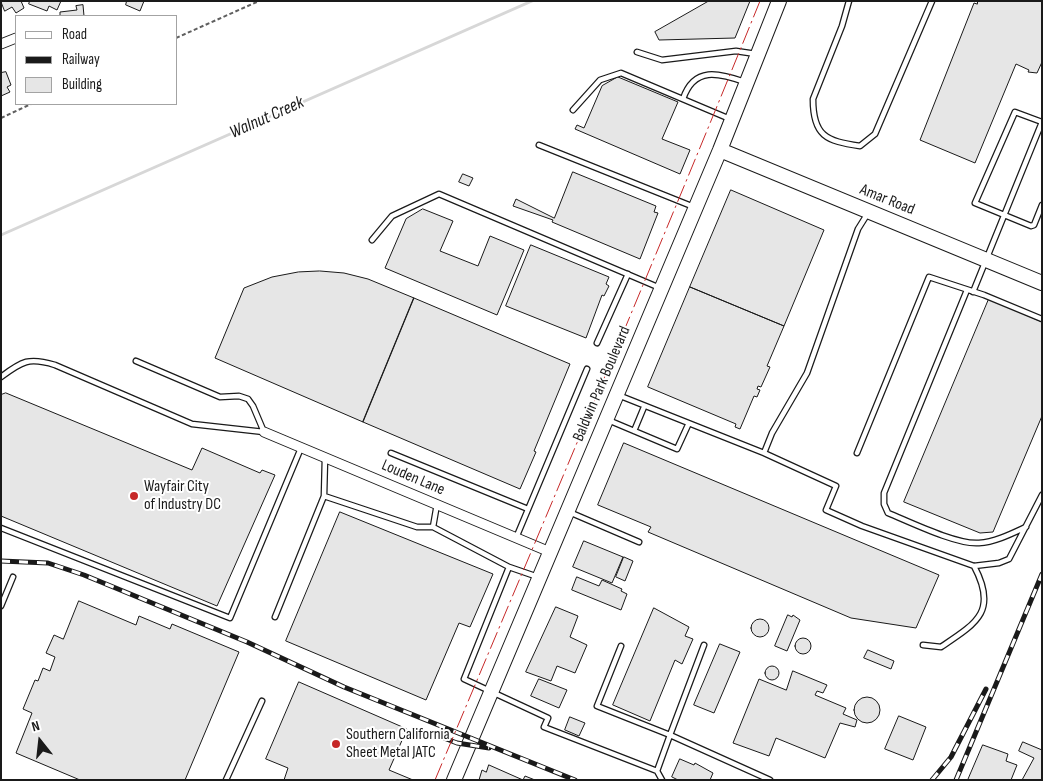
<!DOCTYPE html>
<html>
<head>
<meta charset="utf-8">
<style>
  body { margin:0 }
  #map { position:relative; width:1043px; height:781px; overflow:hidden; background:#fff; font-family:"Sofia Sans Condensed",sans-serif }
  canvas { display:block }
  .frame { position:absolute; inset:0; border:2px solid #1a1a1a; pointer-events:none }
  .legend { position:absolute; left:15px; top:15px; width:162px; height:90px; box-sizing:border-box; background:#fff; border:1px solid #a3a3a3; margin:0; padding:6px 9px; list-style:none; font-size:15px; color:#1a1a1a }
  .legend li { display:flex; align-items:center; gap:10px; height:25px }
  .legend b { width:25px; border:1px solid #a3a3a3 }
  .north { position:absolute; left:15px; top:716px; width:50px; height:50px; -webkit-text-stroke:4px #fff; paint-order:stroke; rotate:344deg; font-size:14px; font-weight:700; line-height:20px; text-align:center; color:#1a1a1a }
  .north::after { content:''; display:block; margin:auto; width:18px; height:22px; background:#1a1a1a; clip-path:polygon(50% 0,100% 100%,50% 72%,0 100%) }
</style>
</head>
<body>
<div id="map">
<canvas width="1043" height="781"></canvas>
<div class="frame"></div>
<ul class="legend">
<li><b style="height:6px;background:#fff"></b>Road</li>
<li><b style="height:6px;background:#1a1a1a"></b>Railway</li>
<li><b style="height:14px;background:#e6e6e6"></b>Building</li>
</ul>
<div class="north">N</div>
</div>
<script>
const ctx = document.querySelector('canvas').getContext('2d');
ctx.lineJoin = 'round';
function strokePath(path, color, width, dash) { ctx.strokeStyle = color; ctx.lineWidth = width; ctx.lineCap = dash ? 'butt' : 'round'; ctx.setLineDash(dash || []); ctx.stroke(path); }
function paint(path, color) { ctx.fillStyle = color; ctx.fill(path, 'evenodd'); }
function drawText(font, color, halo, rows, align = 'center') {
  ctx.font = font + ' "Sofia Sans Condensed",sans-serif'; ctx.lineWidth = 4; ctx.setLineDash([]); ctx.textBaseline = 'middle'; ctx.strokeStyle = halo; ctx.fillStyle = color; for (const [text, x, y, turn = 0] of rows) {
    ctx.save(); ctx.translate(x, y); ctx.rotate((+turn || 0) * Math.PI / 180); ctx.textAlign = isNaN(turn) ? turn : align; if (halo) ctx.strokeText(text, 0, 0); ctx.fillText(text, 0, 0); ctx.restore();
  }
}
const stream = new Path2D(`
  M1,235l531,-234`);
const building = new Path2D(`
  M1,1h20l3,7 -8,5 -4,-6 -7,4z
  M30,1h31l-4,9 -8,-4 -2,5 -18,-7z
  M127,1h17l-4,10 -14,-6z
  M709,1h41l-15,37 -76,2 -4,-8z
  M978,1h64v61l-5,11 -9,-1 1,-2 -13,-6 -41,99 -55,-23 54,-137 3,1z
  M83,5l1,11h-24v-4l17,-2 -1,-4z
  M6,72l5,13 -4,2 3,5 -9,4v-23z
  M618,77l60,25 -16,37 28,11 -10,24 -105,-45 2,-4 7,3 18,-42z
  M573,172l83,34 -2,6 4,1 -18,46 -88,-37 1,-2 -40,-14 3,-7 38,19z
  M463,174l10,4 -4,8 -10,-4z
  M731,190l93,40 -40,96 -94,-39z
  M423,209l30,12 -13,30 38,15 12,-30 34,14 -27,65 -112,-47 21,-49z
  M531,245l78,32 -3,7 3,2 -5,10 -2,-1 -16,43 -80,-32z
  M320,271l24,2 24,6 46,19 -51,124 -148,-64 29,-70 28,-11 26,-5z
  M690,287l94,39 -17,40 3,1 -9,20 -3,-1 -1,3 3,1 -3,7 -3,-1 -14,33 -5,-2 1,-3 -88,-37z
  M414,298l156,66 -36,87 2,1 -16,37 -157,-67z
  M989,299l53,23v94l-49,116 -13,1 -76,-31z
  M6,393l186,77 10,-22 58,25 2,-3 13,5 -58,131 -216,-90v-121z
  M624,443l315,132 -23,53 -65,-10 -203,-86 3,-5 -53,-22z
  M340,512l153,62 -23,53 -11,-4 -33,77 -140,-59z
  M584,541l39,16 -11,26 -39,-16z
  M624,557l9,4 -8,20 -9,-4z
  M577,577l22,9 3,-6 20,9 -1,2 6,3 -6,16 -49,-20z
  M79,601l57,24 3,-9 31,13 2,-5 67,28 -54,128h-105l-64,-27 16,-40 -9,-4 12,-29 3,1 5,-13 7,3 5,-14 -9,-4 8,-18 9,4z
  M556,607l22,9 -8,21 17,8 -12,28 -18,-7 -6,15 -25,-9z
  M654,608l35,19 -4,9 8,3 -11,25 -7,-4 -25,61 -37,-16z
  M788,615l4,2 1,-2 7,5 -13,31 -12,-5z
  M751 628a9 9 0 1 1 18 0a9 9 0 1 1-18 0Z
  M795 646a8 8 0 1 1 16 0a8 8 0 1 1-16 0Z
  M720,644l20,8 -26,61 -20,-8z
  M868,650l26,11 -3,8 -27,-11z
  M765 673a7 7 0 1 1 14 0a7 7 0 1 1-14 0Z
  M793,671l34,14 -4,8 -6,-2 -2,4 31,13 -3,6 14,6 -2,7 -15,-4 -15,35 -49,-20 -7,18 -36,-13 26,-64 27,11z
  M539,679l28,11 -8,18 -28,-12z
  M299,682l108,47 -18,41 24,10h-129l4,-12 -22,-9z
  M854 710a13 13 0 1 1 26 0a13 13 0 1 1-26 0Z
  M899,716l27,11 -13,33 -28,-11z
  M570,717l15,6 -6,13 -14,-6z
  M1023,742l19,8v30h-20l12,-22 -15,-7z
  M983,745l25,9 -2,7 11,4 -6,15h-43z
  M680,759l14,6 1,-2 18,10 -3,7h-32l-6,-3z
  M489,765l34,15 2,-4 10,4h-56l3,-10 4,2z`);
const path = new Path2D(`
  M176,38l83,-37
  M1,118l30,-14`);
const service = new Path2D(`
  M849,1l-7,25 -29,73c0,37 13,42 47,47l15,-12 57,-133
  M637,52l25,8 74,-9 20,3
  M683,99c11,-33 36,-26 62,-17
  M573,110l27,-30 21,-7 109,46
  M1042,122l-27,-10 -40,91 56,23 3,-1 8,-20
  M539,145l155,62
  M372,240l20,-24 47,-22 221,94
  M967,290l-83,203v11l4,9c22,9 69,32 91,30 16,-1 32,-9 47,-16
  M973,292l69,-170
  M597,343l31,-69
  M1,377c21,-16 28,-20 54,-12l137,59 72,8 -11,-26 -5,-7 -9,-3 -19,1 -84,-36
  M618,395l146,58 8,-20 35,-60 51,-144 10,-16
  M608,420l69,29 11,-24
  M634,431l10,-24
  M391,453l137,56
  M764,453l72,33 -10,24 36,16 112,40 25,-3 10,-4 33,-64
  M857,453l72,-176 55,18 58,24
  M324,496l1,-38
  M437,504l-4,23 76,40 -45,112 84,39 -4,9 113,44 13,-36 -73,-29 24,-60
  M569,512l70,30
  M1,528l229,90 71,-170
  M516,538l71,-169
  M509,567l29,10
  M1,606l12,-29
  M275,617l49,-121 93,31h16
  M704,645l-34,90 100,45
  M923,645l18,2c36,-24 57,-36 33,-81
  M657,771l5,9
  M226,780l36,-79`);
const minor = new Path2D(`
  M1,44l15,-6
  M264,432l286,120`);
const secondary = new Path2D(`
  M720,150l322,133
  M454,780l266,-630 59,-149`);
const rail = new Path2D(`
  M1,561l47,2 36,12 163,67 97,45 231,93
  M436,735l21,8 32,5
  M932,780l19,-23 35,-68
  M956,780l86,-206`);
const power = new Path2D(`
  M435,780c109,-259 219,-518 325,-779`);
const markers = [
  [134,496,5,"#c62828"],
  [336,744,5,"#c62828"]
];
const streetNames = [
  ["Amar Road",887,200,22],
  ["Baldwin Park Boulevard",602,384,-67],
  ["Louden Lane",413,478,23]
];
const poiNames = [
  ["Wayfair City",144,487],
  ["of Industry DC",144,505],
  ["Southern California",346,735],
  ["Sheet Metal JATC",346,753]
];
const waterNames = [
  ["Walnut Creek",267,118,-24]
];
strokePath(stream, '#d7d7d7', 3);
paint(building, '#e6e6e6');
strokePath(building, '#1a1a1a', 1);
strokePath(service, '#1a1a1a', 7);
strokePath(minor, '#1a1a1a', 11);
strokePath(secondary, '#1a1a1a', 16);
strokePath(path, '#5f5f5f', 2, [4, 2.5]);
strokePath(service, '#fff', 4.5);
strokePath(minor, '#fff', 9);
strokePath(secondary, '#fff', 14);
strokePath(rail, '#1a1a1a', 5);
strokePath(rail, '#fff', 3, [9]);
strokePath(power, '#c62828', 1, [18, 4, 2.5, 4]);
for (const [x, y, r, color] of markers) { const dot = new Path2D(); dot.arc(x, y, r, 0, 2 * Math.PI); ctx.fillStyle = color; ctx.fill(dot); strokePath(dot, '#fff', 2); }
drawText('16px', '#1a1a1a', '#fff', streetNames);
drawText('16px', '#1a1a1a', '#fff', poiNames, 'left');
drawText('italic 18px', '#1a1a1a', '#fff', waterNames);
</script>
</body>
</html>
